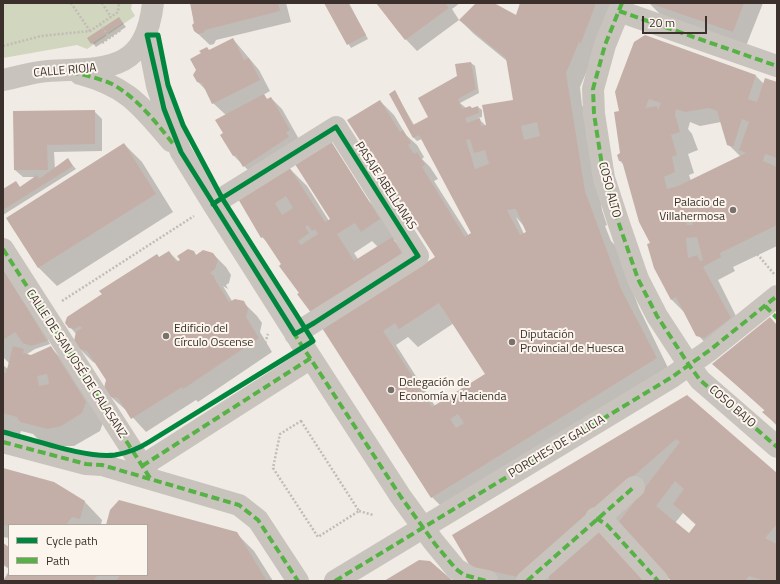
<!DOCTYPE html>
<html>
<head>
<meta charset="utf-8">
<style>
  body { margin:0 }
  #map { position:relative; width:780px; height:584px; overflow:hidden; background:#f0ebe5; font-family:"Titillium Web",sans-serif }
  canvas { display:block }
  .frame { position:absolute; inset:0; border:4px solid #3b302b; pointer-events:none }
  .legend { position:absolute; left:8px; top:524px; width:140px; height:52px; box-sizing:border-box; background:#fbf5ee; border:1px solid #aea6a0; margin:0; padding:5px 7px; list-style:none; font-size:12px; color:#3b302b }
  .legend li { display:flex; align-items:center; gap:8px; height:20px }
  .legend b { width:20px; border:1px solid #aea6a0 }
  .scale { position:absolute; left:642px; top:16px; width:65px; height:18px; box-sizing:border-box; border:2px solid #3b302b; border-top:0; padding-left:5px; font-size:12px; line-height:14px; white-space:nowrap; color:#3b302b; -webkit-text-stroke:3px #fbf5ee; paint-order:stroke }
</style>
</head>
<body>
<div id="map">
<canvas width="780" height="584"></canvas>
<div class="frame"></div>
<ul class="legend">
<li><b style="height:5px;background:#00873e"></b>Cycle path</li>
<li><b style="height:5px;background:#57b246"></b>Path</li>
</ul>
<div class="scale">20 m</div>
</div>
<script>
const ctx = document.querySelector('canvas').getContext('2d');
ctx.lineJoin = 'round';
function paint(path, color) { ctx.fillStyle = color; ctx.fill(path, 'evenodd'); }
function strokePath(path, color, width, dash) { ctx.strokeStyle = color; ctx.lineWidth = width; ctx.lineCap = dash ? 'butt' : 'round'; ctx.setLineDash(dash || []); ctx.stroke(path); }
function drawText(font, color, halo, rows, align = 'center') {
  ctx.font = font + ' "Titillium Web",sans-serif'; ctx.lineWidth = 4; ctx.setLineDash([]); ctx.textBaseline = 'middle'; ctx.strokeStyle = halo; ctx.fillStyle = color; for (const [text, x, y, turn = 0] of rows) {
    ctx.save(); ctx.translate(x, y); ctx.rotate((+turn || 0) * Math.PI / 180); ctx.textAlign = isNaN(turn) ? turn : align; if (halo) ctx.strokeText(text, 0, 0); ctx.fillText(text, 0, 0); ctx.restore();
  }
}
const green = new Path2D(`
  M3,3h129l-1,6 4,7 -48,33 -10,-4 -74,13z`);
const shadow = new Path2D(`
  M191,3h95l5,19 -75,18 -2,4 -4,1 -15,-14z
  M325,3h24l19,36 -17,9z
  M377,3h83l-8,6 7,11 -42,31 -20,-21z
  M477,3h15l24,13 5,-13h100l-28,54 -13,30 2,19 5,4 15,100 5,15 -2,1 6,15 5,5 23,62 31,64 -224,139 -14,-14 -164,-254 -6,-6 -24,-40 51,-29 18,18 22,35 2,-2 -2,-80 40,62 15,14 14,23 -4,2 16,16 8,13 18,-12 -56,-156 14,14 12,20 11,10 7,12 -2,2 8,8 8,12 -4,2 35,55 3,-2 -50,-95 -5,2 -3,-3 -19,-46 19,33 15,-8 29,-41 13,-13 4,3 4,27 -19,10 6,5 6,1 6,-2 4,3v7l-4,1 10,10 26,-27 -7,-40 -33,-27 -14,-14zM516,217l7,8 4,7 -3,2zM372,241l6,6 -20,12 -4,-6zM454,323l32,51 -51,32 -39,-61 12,-8 10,10z
  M649,3h114l-17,43 -83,-29z
  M122,22l4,5 -30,20 -7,-8z
  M233,39l26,31 11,21 -7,4 5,5 3,-2 11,11 18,32 -45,36 -21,-21 -9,-22 1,-19 -13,-12 -5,-11 -10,-10 12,-31z
  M756,76l8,8 13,-1v163l-44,21 2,4 -17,9 26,52 -30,20 -19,-20 -10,-19 -13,-13 -48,-135 -4,-4 1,-49 -5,-20zM690,122l10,4 21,-4 7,22 13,13 -50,24 -2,-6 5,-2 -6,-19 10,-4 -6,-16 -4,-5zM688,213l2,2 -11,3z
  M94,111l8,8v32l-48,1 1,17 12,-10 9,10 -73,46v-25l17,-3 16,-10h-13l-8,-7 -1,-58z
  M124,144l18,18 31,50 -116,74 -18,-18 -32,-50z
  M169,252l10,10 14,-10 4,4 15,-3 14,14 5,8 -2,8 -3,2 2,4 -5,-3 9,15h10l15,15 5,7 -2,9 12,20 -74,50 -2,-2 -50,32 -19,-21 -17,-15 -3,-16 -11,-17 -3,-1 -14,-14 -3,-14 -6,-7z
  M3,264l49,74 -4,2 2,4 -15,5 -8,5 4,2 20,-8 18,18 35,54 -4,11 -26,15h-11l-24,-6 -6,-6 -12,-3 -2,7 -16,-5v-68l6,5 1,-6 -7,-7z
  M777,325v101l-13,-14 1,-1 -52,-47z
  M687,397l90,77v107h-104l-64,-39 36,39h-159l-15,-15zM683,513l13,12 -7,10 -14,-12z
  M3,469l81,32 18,19 -1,5h-92v13l-6,-1z
  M111,510l125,23 18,18 19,30h-270l6,-8v2h138v-50h-40z
  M3,544l6,4v21l-6,-4z`);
const building = new Path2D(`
  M190,3h88l2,8 -75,19 -2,3 -5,1 -4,-3 -2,-6 2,-2z
  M324,3h24l18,32 -19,10z
  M376,3h69l4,5 -44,32z
  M476,3h18l22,12 4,-12h76l-15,40 -2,-1 -13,31 19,118 36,98 36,69 -226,140 -109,-170 113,-71 -88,-137 33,-20 20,32 3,-2 8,13 -3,2 6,9 3,-2 8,13 -3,2 43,70 6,-4 -52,-98 -6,3 -24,-44 6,-4 18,35 15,-8 -10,-19 39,-22 -2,-12 16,-2 5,27 -18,10 4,10 8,-3 2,2 6,-2 1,7 -14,5 2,5 13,-5 1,8 5,-1 -4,-20 31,-5 -7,-42 -47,-38zM537,122l3,14 -16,4 -3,-14zM470,139l4,14 11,-3 4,14 -14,5 -9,-29zM516,209l10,23 -6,3 -13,-25zM439,303l46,71 -53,33 -49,-76 12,-8 4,6zM458,414l6,9 -8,5 -6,-9z
  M649,3h95l-11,29z
  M119,17l4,6 -32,21 -4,-6z
  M645,35l111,40 -8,24 9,3 8,-24 12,4v76l-12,-4 -2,7 14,6v58l-57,28 1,4 -18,10 28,51 -27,20 -8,-2 -20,-39 -5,3 -17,-32 -7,-24 3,-1 -11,-21 -17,-61h-3l-2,-6 3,-2 -6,-41 5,-1 -4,-19 19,-50zM649,99l12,4 -3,7 -1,-4 -12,2zM709,108l8,3 10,34 6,2 9,-28 7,3 -10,28 7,3 -68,33 -11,3 -3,-12 11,-5 -3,-15 5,-2 -6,-20 9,-3 -5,-17 1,-6 9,3zM691,213l2,12h-6l-4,-9zM697,237l6,23 -3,1 -3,-6 -9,3 -2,-20z
  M233,38l11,22 5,-2 11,22 -48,24 -10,-21 -5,-1 -4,-7 3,-5 -6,-11 11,-6 -2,-2 8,-4 2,3z
  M264,94l3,5 4,-2 19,33 -4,2 3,5 -46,30 -7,-12 -3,1 -13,-21 3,-2 -8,-13z
  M95,110v34l-48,1 1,25h-34l-1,-59z
  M329,138l51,81 -19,13 -6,-9 -18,11 17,27 38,-24 11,18 -91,59 -15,-20 2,-1 -20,-27 2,-2 -18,-27 -2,1 -24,-41 52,-30 36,55 5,-3 -37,-58zM286,196l7,12 -11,7 -7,-12zM308,225l4,6 3,-2 3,5 -17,11 -3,-4 11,-8 -4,-6z
  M124,143l32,51 -118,74 -32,-50z
  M68,158l5,8 -70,44v-21l13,-8 4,6 17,-12 2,4z
  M188,249l6,2 2,4 7,-5 10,3 5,7 -3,9 -5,4 5,4 -1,1 15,24 6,-3 9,2 4,8 -2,8 13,21 -76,51 -1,-2 -51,32 -13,-21 -8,-1 -6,-9 2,-8 -19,-29 -8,-2 -5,-8 2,-9 6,-4 -2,-2 -5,3 -6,-1 -4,-5 2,-6 35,-23 -3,-3 58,-37 2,3 10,-6 7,11 4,-2 -3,-4z
  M3,270l22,35 22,36 -16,5 -8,-3 -8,-11 -12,8z
  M770,317l7,8v100l-15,-13 3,-2 -53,-46z
  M13,346l11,3 -1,4 8,2 20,-9 35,56 -4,11 -21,13 -13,3 -28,-7 -3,-5 -14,-4v-41l3,1zM47,374l2,10 -10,2 -2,-10z
  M687,395l90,78v51l-12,14 12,6v37h-12l-16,-5 -3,3 2,2h-77l-53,-58 62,-81 -4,-3 -158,138 -48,-11 -18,-31zM675,481l9,8 -11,15 23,20 -7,9 -33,-27z
  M3,468l51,14 31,19 -5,18 -8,-2 -6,8 -57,1 -6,-1z
  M119,500l118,32 30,49h-151l4,-6h27v-50h-41l4,-15z
  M596,527l49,54h-95l-2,-8z
  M3,543l6,4v21l-6,-5z
  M419,560l11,1 23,20h-69z
  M9,571v4h89l-5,6h-90z`);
const path = new Path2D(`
  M71,3l19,28
  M102,3l9,14
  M100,24l10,14
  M102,43l19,-13
  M3,46l38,-10 49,-5 28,-19 1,-9
  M752,248l23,27
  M62,301l132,-85
  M301,421l58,90 -41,26 -45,-69 7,-34z
  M140,422l125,-79 3,-9
  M359,511l14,4`);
const street = new Path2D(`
  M622,3l-17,42 -12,44 1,25 10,64 15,46 19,55 19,37 32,49 11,15 77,67
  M619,11l158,55
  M147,35l10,51 15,44 9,22 32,52 87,137 101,156 32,44 23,28 15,9 16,3
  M80,74c48,13 60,31 91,67
  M3,80c15,-3 30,-8 45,-9 58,-3 97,2 105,-68
  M213,204l123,-77 82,129 -123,78
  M3,249l147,229
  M3,442l83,22 16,1 137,40 19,15 40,61
  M142,466l169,-108
  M596,518l11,7 51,56
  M335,581l337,-204 38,-27 67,-54
  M527,581l107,-94`);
const quiet = new Path2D(`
  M622,3l-17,42 -12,44 1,25 10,64 15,46 19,55 19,37 32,49 11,15 77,67
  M619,11l158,55
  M71,72c13,3 28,6 41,12 26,14 45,40 63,62
  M3,249l147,229
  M765,306l12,12
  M293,332l108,165 34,47 21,25 8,6 23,6
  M3,442l83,22 16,1 137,40 19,15 40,61
  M142,466l169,-108
  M596,518l11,7 51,56
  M335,581l337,-204 38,-27 67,-54
  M527,581l107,-94`);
const cycleway = new Path2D(`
  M3,432c29,7 84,27 112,23 12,-2 23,-6 34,-13l164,-101 -17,-27 -74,-116 -39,-73 -15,-40 -10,-50h-11l17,74 17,43 114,182c6,-3 12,-7 19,-11l104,-67 -82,-129 -114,71 -9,6`);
const markers = [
  [733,210,4,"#7a716c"],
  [166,336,4,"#7a716c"],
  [512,342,4,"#7a716c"],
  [391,390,4,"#7a716c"]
];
const streetNames = [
  ["CALLE RIOJA",65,71,-5],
  ["PASAJE ABELLANAS",385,186,57],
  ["COSO ALTO",609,190,75],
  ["CALLE DE SAN JOSÉ DE CALASANZ",76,364,57],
  ["COSO BAJO",732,407,41],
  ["PORCHES DE GALICIA",557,447,-31]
];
const poiNames = [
  ["Palacio de",725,203,"right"],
  ["Villahermosa",725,217,"right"],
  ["Edificio del",174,329],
  ["Círculo Oscense",174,343],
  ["Diputación",520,335],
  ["Provincial de Huesca",520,349],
  ["Delegación de",399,383],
  ["Economía y Hacienda",399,397]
];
paint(green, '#d1d6bf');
paint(shadow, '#0003');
paint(building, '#c3afa7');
strokePath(path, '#c2bbb6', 2.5, [2, 2]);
strokePath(street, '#c9c3be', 22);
strokePath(quiet, '#57b246', 4, [8, 4]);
strokePath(cycleway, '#00873e', 5);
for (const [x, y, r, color] of markers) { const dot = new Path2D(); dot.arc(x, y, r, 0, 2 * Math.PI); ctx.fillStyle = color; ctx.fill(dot); strokePath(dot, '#fbf5ee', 1.5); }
drawText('12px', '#3b302b', '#fbf5ee', streetNames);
drawText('12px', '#3b302b', '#fbf5ee', poiNames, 'left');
</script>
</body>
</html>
